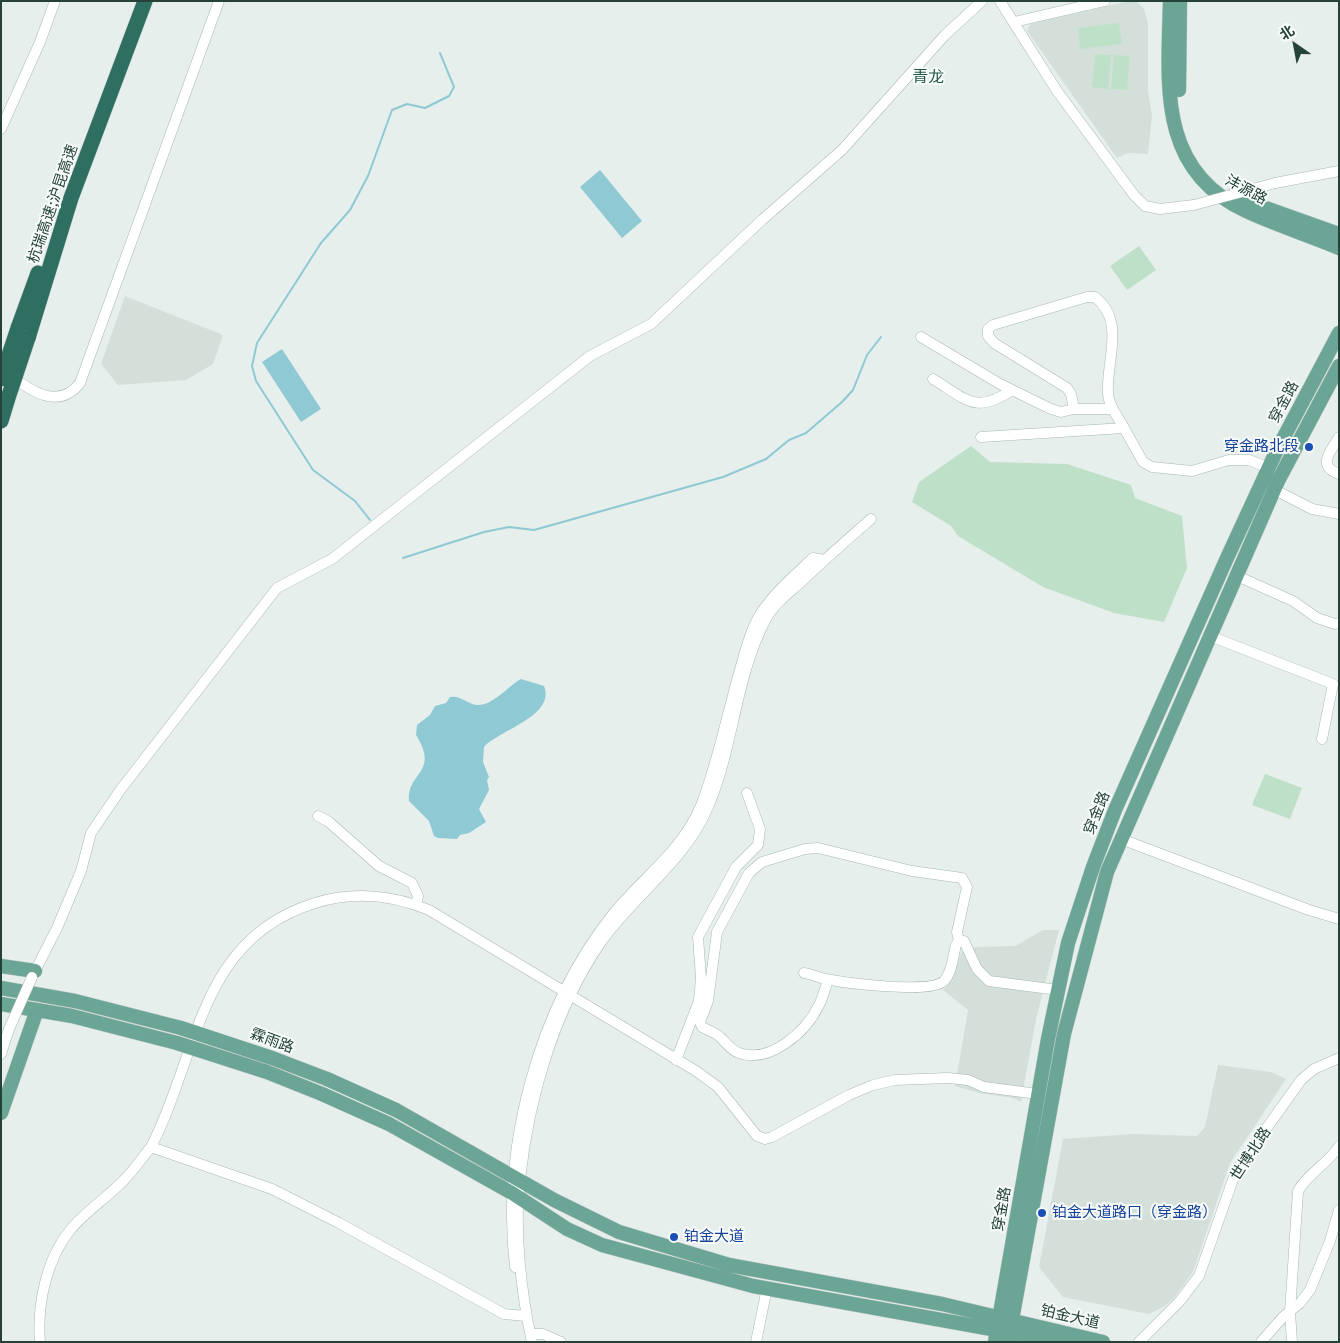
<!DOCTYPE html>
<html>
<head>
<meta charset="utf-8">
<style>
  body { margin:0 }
  #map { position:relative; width:1340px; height:1343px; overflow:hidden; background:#e6efeb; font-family:"Work Sans","Noto Sans SC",sans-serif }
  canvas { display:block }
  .frame { position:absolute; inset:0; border:2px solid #24423a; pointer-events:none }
  .north { position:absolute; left:1270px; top:20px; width:50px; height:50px; -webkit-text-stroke:4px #f7fbf9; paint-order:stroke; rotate:327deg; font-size:14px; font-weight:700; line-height:20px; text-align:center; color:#24423a }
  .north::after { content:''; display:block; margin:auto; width:18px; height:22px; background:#24423a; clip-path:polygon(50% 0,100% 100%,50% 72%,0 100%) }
</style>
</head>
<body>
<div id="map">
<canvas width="1340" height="1343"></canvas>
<div class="frame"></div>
<div class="north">北</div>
</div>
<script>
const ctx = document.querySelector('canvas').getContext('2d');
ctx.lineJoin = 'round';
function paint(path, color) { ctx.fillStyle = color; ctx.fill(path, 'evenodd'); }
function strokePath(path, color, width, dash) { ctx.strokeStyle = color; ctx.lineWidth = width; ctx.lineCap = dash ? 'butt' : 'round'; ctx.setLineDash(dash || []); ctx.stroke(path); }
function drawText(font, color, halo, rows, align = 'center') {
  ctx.font = font + ' "Work Sans","Noto Sans SC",sans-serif'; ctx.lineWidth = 4; ctx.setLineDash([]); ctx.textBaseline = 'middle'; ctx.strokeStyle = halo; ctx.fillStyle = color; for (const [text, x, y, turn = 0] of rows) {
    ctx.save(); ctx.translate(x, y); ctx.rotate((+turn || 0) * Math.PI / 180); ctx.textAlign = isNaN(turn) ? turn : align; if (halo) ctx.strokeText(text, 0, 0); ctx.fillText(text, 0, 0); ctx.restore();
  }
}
const built = new Path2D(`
  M1129,1h7l8,8 4,14v68l4,25 -4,38 -20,-1 -11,5 -90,-127 3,-7z
  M125,296l98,39 -10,29 -27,16 -68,5 -17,-21z
  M1043,930h16l-23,89 -15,83 -8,-4 -34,-5 -24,-7 13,-76 -25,-20 5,-5 14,-34 15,-4 38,-1z
  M1218,1065l53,7 15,7 -56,84 -37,109 -18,25 -10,9 -16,8 -86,-17 -24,-30 24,-128 70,-5 64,2 8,-9z`);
const green = new Path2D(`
  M1119,23l3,21 -42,5 -2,-21z
  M1095,54l16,1 -3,34 -16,-2z
  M1114,55l16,1 -3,34 -16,-1z
  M1139,246l17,24 -29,20 -17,-24z
  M971,446l19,16 77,2 64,21 4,13 47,18 5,52 -23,54 -50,-9 -71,-26 -85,-51 -7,-10 -39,-24 7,-20z
  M1265,774l37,14 -12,31 -38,-14z`);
const water = new Path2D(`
  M600,170l42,51 -20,17 -42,-51z
  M282,349l39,60 -20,13 -39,-60z
  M521,679l23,7c12,30 -45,44 -60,61l-1,15 6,15 -2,3 2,10 -10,19 7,13 -17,11 -9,2 -3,4 -19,-1 -4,-2 -5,-15 -20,-20c-2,-30 31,-27 7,-66l1,-10 13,-10 5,-9 11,-3 4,-6c11,-2 17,7 27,8 16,1 31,-19 44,-26z`);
const stream = new Path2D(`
  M370,520l-15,-19 -42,-31 -57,-89 -4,-15 5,-23 64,-100 29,-33 18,-34 24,-66 15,-6 18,4 24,-12 5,-9 -14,-34
  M403,558l81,-26 25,-5 25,3 189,-53 43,-18 23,-19 17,-7 36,-31 11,-12 14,-35 14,-18`);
const minor = new Path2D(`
  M1000,1l57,90 77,104 11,11 15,3 34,-4
  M1014,22l91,-21
  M1,129l39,-87 15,-41
  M1275,183l64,-12
  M921,337l79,47 51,25 10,3 13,-3h39
  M10,375c22,17 49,35 70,8l139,-382
  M933,379c33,20 42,36 79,11
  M1074,409l-3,-15 -4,-6 -73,-45 -6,-7v-7l5,-4 94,-28h8c31,24 11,64 13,96 0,12 10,24 16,35
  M981,437l143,-9 19,34 9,5 40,4 37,-11h20l20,8
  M1339,437c-8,14 -23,29 0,37
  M1275,490l37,19 27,5
  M1237,576l56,25 24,17 18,6 4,-1
  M1210,636l123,48 -11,55
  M318,816l11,6 50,44 33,17 6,13 -2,9
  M1121,839l188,71 30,9
  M804,973c8,1 15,5 22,6 19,4 105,15 118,2 8,-8 9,-25 12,-36l3,-4h5l13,28 12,12 69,9
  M32,977l25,-49 24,-57 10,-38 30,-44 156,-201 55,-29 258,-203 61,-32 111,-104 80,-70 103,-115 37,-34
  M828,980c-3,8 -5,18 -9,25 -13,27 -49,59 -80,48 -9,-3 -13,-11 -20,-17 -5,-4 -12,-6 -17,-9l-2,-5 8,-21 9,-69 32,-59 13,-11 43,-13 13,-1 94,23 50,7 5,9 -10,45 2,9
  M1,1054l8,-25
  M676,1060l23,-59 2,-23 -3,-41 38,-70 22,-22 2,-16 -13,-36
  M151,1147c48,-93 47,-208 164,-244 38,-12 78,-8 114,7l267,161 22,16 39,49 8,3 7,-2 77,-42 24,-10 22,-5 53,-2 20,2 16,7 54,7
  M515,1267c-14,-119 23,-259 98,-353 30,-37 70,-63 89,-111 16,-42 25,-88 37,-130 6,-20 11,-43 22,-60 14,-21 34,-38 52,-55l11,2
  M531,1334h12l18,8
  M40,1342c-3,-37 6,-83 31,-113 15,-18 37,-32 53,-49 10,-10 18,-22 27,-33l121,42 67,34 165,91 22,2
  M532,1342c-11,-49 -18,-113 -12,-163 9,-81 34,-169 81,-237 33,-47 84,-80 107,-135 26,-60 27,-130 58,-188 8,-15 23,-26 35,-37 23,-22 46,-42 70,-63
  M756,1342l11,-54
  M1139,1342l41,-41 19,-25 37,-105 65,-91 13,-11 25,-11
  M1261,1342l22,-25 17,-14 10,-13 20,-49 9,-31
  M1292,1342l-2,-30 8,-121c10,-18 30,-27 41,-45`);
const major = new Path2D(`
  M1170,1c-2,83 -13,169 76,210 30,14 62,24 93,37
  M1179,90l1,-89
  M1235,193l14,9 90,32
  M1,966l34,5
  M1,988l74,13 106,27
  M1,1004l71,12 105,27
  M327,1079l69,31 158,90 65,32 110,33 213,39 161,38
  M322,1094l67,30 123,69 55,36 35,16 151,41 310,56
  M1,1113l36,-103
  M995,1342l53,-303 20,-96 25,-76 22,-57 112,-252 49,-106 63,-119
  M1008,1342l56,-308 43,-162 171,-391 61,-115`);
const highway = new Path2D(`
  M18,328l20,-55
  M28,338l43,-140 74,-197
  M1,421l7,-23`);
const minorBridge = new Path2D(`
  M1194,205l81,-22
  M9,1029l23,-52`);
const majorBridge = new Path2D(`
  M181,1028l91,30 55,21
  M177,1043l90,29 55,22`);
const highwayBridge = new Path2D(`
  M1,379l17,-51
  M8,398l20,-60`);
const markers = [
  [1309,447,5,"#1a4fb4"],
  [1042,1213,5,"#1a4fb4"],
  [674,1237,5,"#1a4fb4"]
];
const streetNames = [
  ["沣源路",1246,190,28],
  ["杭瑞高速;沪昆高速",53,204,-71],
  ["穿金路",1284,402,-62],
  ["穿金路",1097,813,-68],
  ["霖雨路",272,1041,20],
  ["世博北路",1251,1154,-57],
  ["穿金路",1002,1209,-80],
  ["铂金大道",1070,1317,13]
];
const transitNames = [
  ["穿金路北段",1299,447,"right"],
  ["铂金大道路口（穿金路）",1052,1213],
  ["铂金大道",684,1237]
];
const neighbourhoodNames = [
  ["青龙",928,77]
];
paint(built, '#d4dfda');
paint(green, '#bfe0c8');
paint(water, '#8ec9d4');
strokePath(stream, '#8ec9d4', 2);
strokePath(minor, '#a8b8b2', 11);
strokePath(major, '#c2cac8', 15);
strokePath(highway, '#c2cac8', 16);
strokePath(minor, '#fff', 10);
strokePath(major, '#6aa596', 14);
strokePath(highway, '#2f6f62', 15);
strokePath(minorBridge, '#a8b8b2', 11, []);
strokePath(majorBridge, '#c2cac8', 15, []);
strokePath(highwayBridge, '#c2cac8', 16, []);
strokePath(minorBridge, '#fff', 10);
strokePath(majorBridge, '#6aa596', 14);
strokePath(highwayBridge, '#2f6f62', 15);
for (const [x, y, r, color] of markers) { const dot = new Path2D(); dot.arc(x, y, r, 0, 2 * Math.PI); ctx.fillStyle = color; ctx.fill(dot); strokePath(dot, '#f7fbf9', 2); }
drawText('15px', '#24423a', '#f7fbf9', streetNames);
drawText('15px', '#164399', '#f7fbf9', transitNames, 'left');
drawText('16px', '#1f5548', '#f7fbf9', neighbourhoodNames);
</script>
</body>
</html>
